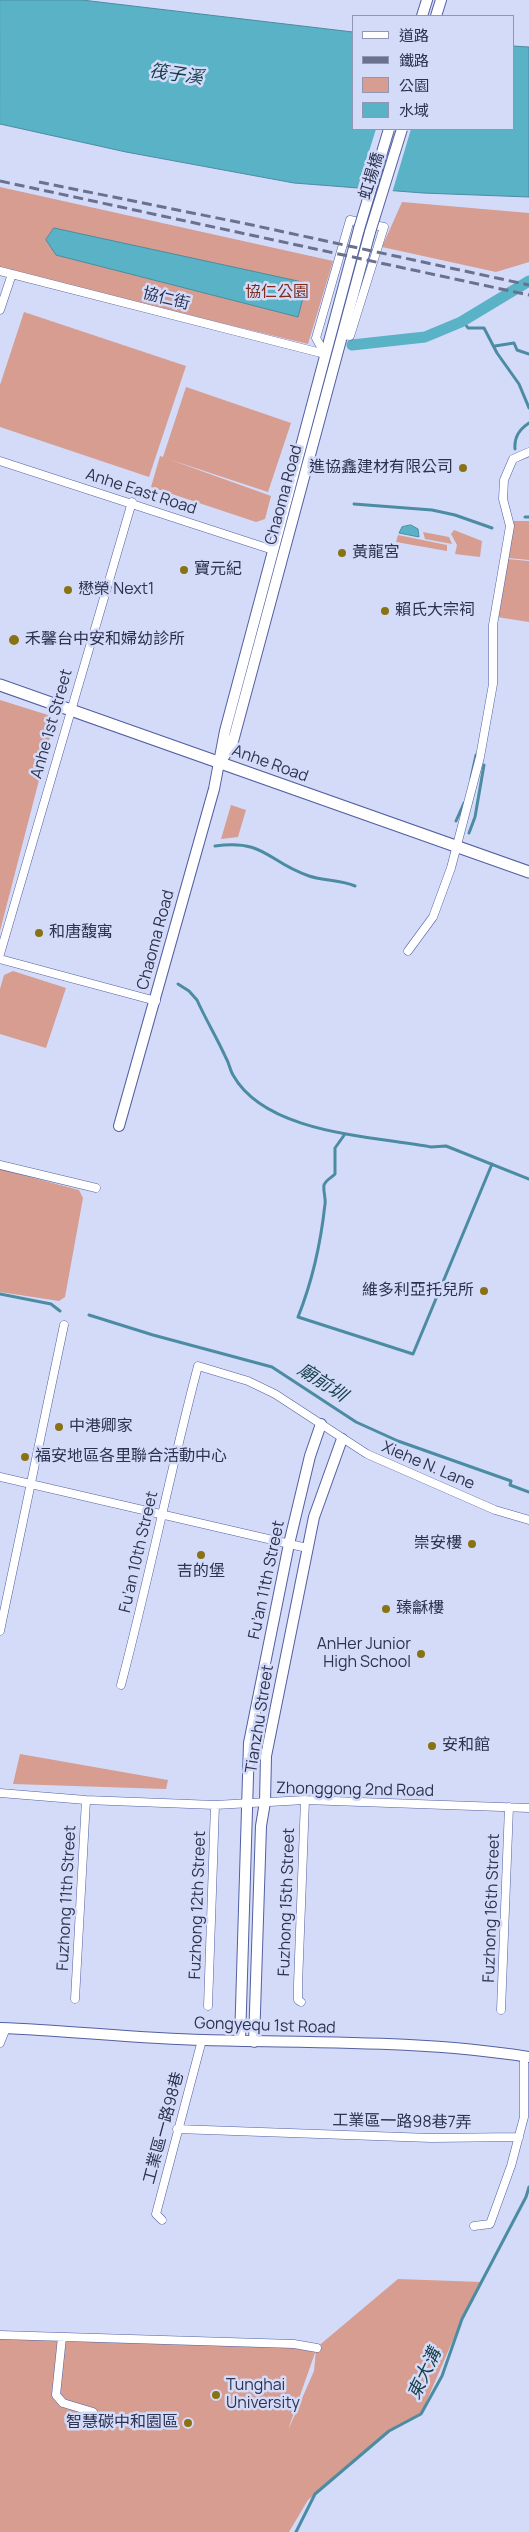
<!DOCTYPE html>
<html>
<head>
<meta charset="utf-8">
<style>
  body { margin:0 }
  #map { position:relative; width:529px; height:2532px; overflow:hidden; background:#d3dbf9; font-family:Manrope,"Noto Sans TC",sans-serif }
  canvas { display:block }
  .legend { position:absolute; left:352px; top:15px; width:162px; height:115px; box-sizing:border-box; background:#d3dbf9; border:1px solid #9097b5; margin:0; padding:6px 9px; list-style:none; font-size:15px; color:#2c324f }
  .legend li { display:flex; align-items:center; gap:10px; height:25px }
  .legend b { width:25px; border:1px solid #9097b5 }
</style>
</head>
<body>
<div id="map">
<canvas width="529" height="2532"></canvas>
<ul class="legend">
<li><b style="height:6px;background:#fff"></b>道路</li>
<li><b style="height:6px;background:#6a718e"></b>鐵路</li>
<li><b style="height:14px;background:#d69d90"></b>公園</li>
<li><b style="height:14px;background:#59b2c5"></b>水域</li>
</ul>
</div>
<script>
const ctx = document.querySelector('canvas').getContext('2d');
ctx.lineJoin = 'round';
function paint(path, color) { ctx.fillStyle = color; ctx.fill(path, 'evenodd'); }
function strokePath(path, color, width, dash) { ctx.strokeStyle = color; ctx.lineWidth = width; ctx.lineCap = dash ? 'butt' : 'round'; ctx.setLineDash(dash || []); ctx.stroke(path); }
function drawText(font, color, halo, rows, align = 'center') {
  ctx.font = font + ' Manrope,"Noto Sans TC",sans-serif'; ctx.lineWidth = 5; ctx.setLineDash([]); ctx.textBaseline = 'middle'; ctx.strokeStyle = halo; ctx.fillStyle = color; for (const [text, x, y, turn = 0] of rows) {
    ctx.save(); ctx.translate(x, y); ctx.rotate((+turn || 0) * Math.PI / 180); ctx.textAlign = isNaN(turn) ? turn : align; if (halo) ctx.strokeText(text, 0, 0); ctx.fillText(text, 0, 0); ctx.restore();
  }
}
const green = new Path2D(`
  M0,187l333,74 -25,83 -308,-74z
  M402,202l127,11v49l-33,10 -114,-25z
  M24,312l162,54 -37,111 -149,-50v-42z
  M186,387l105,36 -23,69 -100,-33 103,37 -6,23 -9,3 -105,-35 9,-31 3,1z
  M514,521h15v39l-21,-2z
  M454,530l28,11 -2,16 -25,-3 2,-9 -6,-11z
  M423,532l26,5 3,7 -27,-5z
  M398,535l49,10v6l-51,-9z
  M507,559l22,2v61l-32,-5z
  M0,700l48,15 4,4 1,7 -53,205z
  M231,805l15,5 -8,27 -17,2z
  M13,971l53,17 -20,60 -46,-14v-45l4,-14z
  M0,1169l79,21 4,8 -18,99 -6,4 -59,-9z
  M20,1754l148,26 -2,9 -153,-5z
  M398,2279l84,3 -20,37 -41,95 -32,17 -81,69 -19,32h-289v-197l316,13zM316,2350l-2,21 -25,57v-1z`);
const water = new Path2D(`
  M0,0h82l271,32v97h160v-83l16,1v150l-106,-4 -129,-10 -168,-31 -126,-28z
  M54,228l253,55 -9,34 -242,-62 -10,-15z
  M411,525l7,4 1,8 -20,-4 3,-6z`);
const pier = new Path2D(`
  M376,129h35l-19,64 -35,-3z`);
const stream = new Path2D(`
  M463,321l5,7h16l13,25 22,31 10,24
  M495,346l19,-3 3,7 12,4
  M515,449c-1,-12 4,-19 14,-26
  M354,504l78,6 23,5 37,13
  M525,517h4
  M471,778l5,-23
  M456,821l8,-18
  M469,833l6,-16 9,-52
  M215,846c51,-7 52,16 94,30 15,5 32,4 46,10
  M178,984l11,7 8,9c9,20 20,38 29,58 3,5 4,12 7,17 33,59 139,61 198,72l15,-1 83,33
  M345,1134l-10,14v26c-4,4 -9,6 -11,11 -1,7 2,13 1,19 -4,37 -13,78 -27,113l115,37 79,-190
  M0,1294l51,10 9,7
  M89,1315l64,20 119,32 84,55 42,19 113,40 -1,4 19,7
  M296,2532l19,-38 74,-63 32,-17 21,-38 20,-57 64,-122 3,-10`);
const canal = new Path2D(`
  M352,345l73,-8 36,-15 68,-41`);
const minor = new Path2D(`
  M0,271l325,83
  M0,310l12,-36
  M325,354l-9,-16 34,-118 34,7 -34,109 -7,-1
  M0,461l273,89
  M408,951l25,-34 18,-49 29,-111 13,-73v-59l17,-99 -7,-27 1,-19 9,-21 16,-7
  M0,954l132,-452
  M0,959l156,42
  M0,1165l96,23
  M0,1477l307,71
  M0,1631l64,-306
  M121,1685c28,-106 49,-213 77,-319l50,15 27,13 92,60 128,56 34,10
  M0,1793l86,7 129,5 90,-5 224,8
  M75,1999l11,-199
  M301,2002l-3,-2v-16l7,-184
  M208,2006l7,-201
  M501,2010l8,-203
  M0,2043l6,-15
  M177,2129l254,9 88,-1
  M162,2220l-6,-6 46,-174
  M474,2226l16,-2 21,-58 13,-49v-61
  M0,2335l294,9 23,4
  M62,2337l-6,58 7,8 30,9`);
const tertiary = new Path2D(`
  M422,16l5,-16
  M436,16l5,-16
  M220,762l12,-17 138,-513
  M119,1126l95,-337 11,-58 134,-502
  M0,2028c68,2 136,11 204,12 108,3 218,0 325,17
  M240,2041l9,-298 40,-199 21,-88 11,-32
  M254,2042l7,-216 4,-24 1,-46 48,-239 28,-78`);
const secondary = new Path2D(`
  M0,685l529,187`);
const rail = new Path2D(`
  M0,181l529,114
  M39,182l213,43 277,60`);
const tertiaryBridge = new Path2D(`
  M359,229l30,-100
  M370,232l32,-103`);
const markers = [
  [463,468,5,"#897214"],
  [342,553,5,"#897214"],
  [184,570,5,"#897214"],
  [68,590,5,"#897214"],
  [385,611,5,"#897214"],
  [14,640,6,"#897214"],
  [39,933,5,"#897214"],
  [484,1291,5,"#897214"],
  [59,1427,5,"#897214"],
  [25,1457,5,"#897214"],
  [472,1544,5,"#897214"],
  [201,1555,5,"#897214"],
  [386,1609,5,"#897214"],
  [421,1654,5,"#897214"],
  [432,1746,5,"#897214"],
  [216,2395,5,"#897214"],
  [188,2423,5,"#897214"]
];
const streetNames = [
  ["虹揚橋",372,176,-73],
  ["協仁街",166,299,14],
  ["Anhe East Road",141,492,18],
  ["Chaoma Road",284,495,-75],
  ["Anhe 1st Street",52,724,-74],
  ["Anhe Road",270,764,20],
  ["Chaoma Road",156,940,-75],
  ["Xiehe N. Lane",428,1466,23],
  ["Fu’an 10th Street",139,1552,-77],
  ["Fu’an 11th Street",267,1580,-78],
  ["Tianzhu Street",260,1719,-81],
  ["Zhonggong 2nd Road",355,1790,1],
  ["Fuzhong 11th Street",67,1898,-87],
  ["Fuzhong 15th Street",287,1902,-88],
  ["Fuzhong 12th Street",198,1905,-88],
  ["Fuzhong 16th Street",492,1908,-88],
  ["Gongyequ 1st Road",265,2026,2],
  ["工業區一路98巷7弄",402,2122,1],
  ["工業區一路98巷",164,2128,-75]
];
const parkNames = [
  ["協仁公園",277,293]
];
const poiNames = [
  ["進協鑫建材有限公司",453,468,"right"],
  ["黃龍宮",352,553],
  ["寶元紀",194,570],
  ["懋榮 Next1",78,590],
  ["賴氏大宗祠",395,611],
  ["禾馨台中安和婦幼診所",25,640],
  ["和唐馥寓",49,933],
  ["維多利亞托兒所",474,1291,"right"],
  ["中港卿家",69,1427],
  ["福安地區各里聯合活動中心",35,1457],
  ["崇安樓",462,1544,"right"],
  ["吉的堡",201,1572,"center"],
  ["臻龢樓",396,1609],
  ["AnHer Junior",411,1645,"right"],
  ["High School",411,1663,"right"],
  ["安和館",442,1746],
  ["Tunghai",226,2386],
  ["University",226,2404],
  ["智慧碳中和園區",178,2423,"right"]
];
const waterNames = [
  ["筏子溪",176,75,8],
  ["廟前圳",322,1383,33],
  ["東大溝",425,2374,-65]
];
paint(green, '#d69d90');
paint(water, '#59b2c5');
strokePath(water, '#4c8ca2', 1);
paint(pier, '#d3dbf9');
strokePath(stream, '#4c8ca2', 3);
strokePath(canal, '#59b2c5', 11);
strokePath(minor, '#5360a1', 9);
strokePath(tertiary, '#5360a1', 12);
strokePath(secondary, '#5360a1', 13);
strokePath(minor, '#fff', 8);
strokePath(tertiary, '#fff', 10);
strokePath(secondary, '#fff', 11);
strokePath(rail, '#6a718e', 3, [10, 5]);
strokePath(tertiaryBridge, '#5360a1', 12, []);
strokePath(tertiaryBridge, '#fff', 10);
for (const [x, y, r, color] of markers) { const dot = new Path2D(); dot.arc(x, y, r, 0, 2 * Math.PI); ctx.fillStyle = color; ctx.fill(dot); strokePath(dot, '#d3dbf9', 2); }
drawText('16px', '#2c324f', '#d3dbf9', streetNames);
drawText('16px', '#802c1a', '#d3dbf9', parkNames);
drawText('16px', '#2c324f', '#d3dbf9', poiNames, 'left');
drawText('italic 18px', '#153e47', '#d3dbf9', waterNames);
</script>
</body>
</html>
